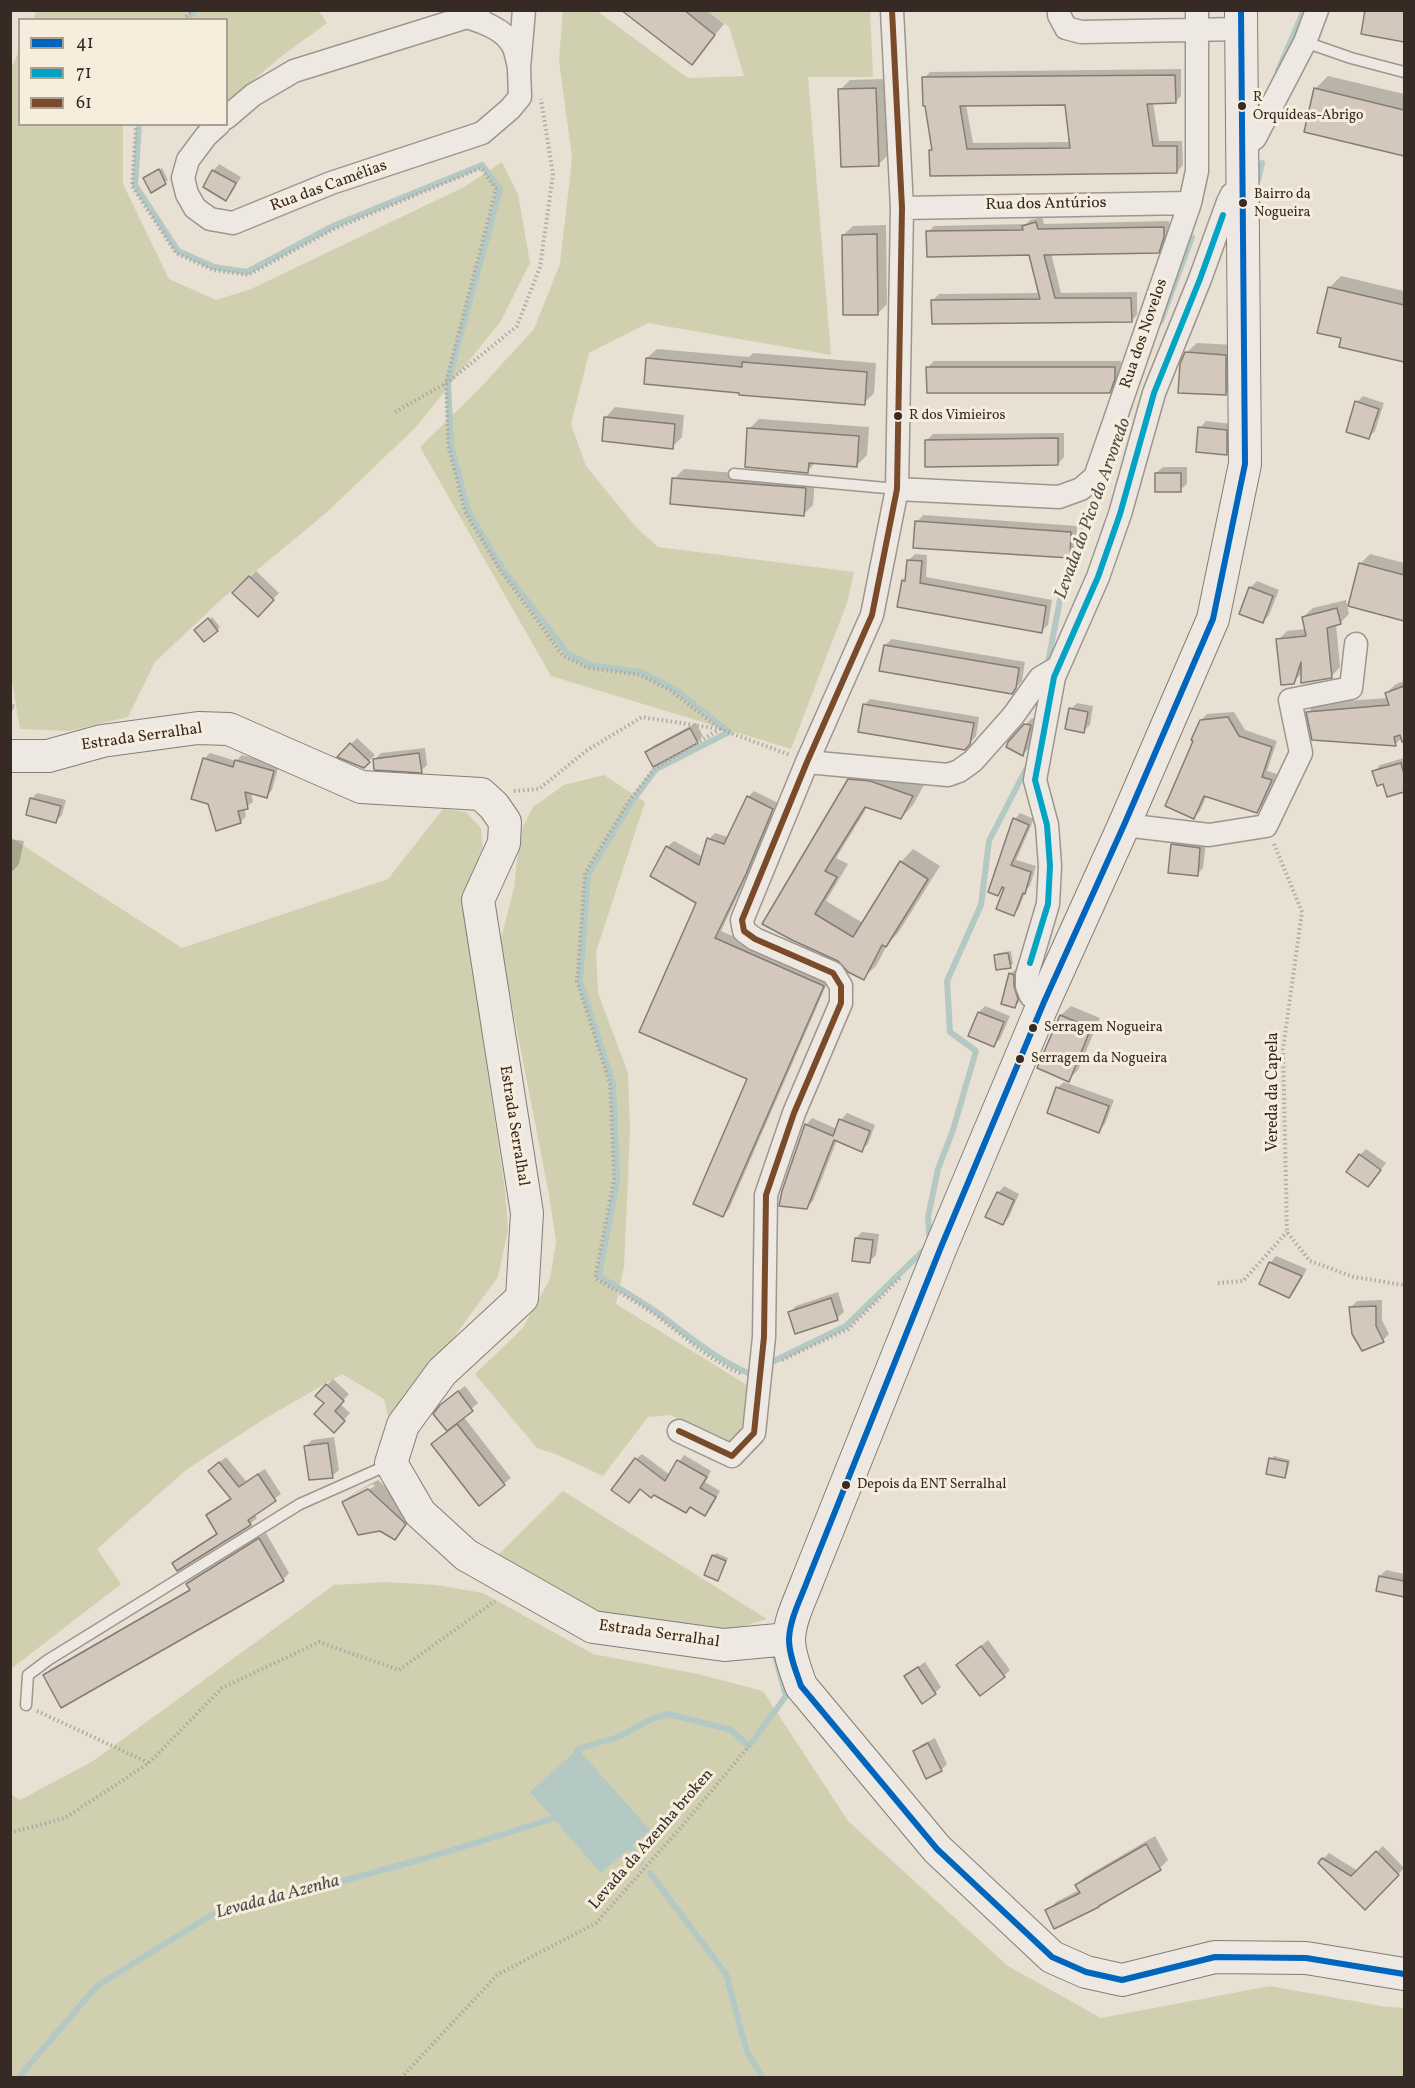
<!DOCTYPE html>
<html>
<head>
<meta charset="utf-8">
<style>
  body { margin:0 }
  #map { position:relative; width:1415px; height:2088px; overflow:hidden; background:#e8e0d3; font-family:Vollkorn,serif }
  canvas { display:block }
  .frame { position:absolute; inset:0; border:12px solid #372923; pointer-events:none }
  .legend { position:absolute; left:18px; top:18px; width:210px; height:108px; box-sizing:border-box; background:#f6eddd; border:2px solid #aa9f93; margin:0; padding:8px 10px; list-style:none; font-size:18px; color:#372923 }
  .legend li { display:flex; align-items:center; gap:12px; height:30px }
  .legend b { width:30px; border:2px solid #aa9f93 }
</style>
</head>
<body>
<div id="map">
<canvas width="1415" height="2088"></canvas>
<div class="frame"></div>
<ul class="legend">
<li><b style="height:8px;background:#0065bd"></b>41</li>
<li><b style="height:8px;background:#03a3c5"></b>71</li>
<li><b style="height:8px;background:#7a4b2a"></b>61</li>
</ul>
</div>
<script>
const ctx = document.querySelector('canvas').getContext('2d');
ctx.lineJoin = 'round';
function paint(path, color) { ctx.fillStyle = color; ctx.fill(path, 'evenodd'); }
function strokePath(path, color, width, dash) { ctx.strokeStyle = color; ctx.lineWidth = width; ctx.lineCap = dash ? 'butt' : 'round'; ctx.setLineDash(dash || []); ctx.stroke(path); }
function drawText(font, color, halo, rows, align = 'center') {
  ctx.font = font + ' Vollkorn,serif'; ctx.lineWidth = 6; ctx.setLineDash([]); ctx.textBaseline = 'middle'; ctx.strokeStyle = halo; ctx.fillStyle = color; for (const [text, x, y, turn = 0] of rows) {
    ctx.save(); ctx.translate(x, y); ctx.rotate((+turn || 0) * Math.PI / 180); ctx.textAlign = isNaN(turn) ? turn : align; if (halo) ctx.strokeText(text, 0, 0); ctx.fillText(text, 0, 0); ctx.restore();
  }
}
const green = new Path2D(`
  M37,10h281l9,13 -49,36 -49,42 -3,-2v-79h-193z
  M563,11h34l91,67 56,-2 -15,-49 -22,-16h163l3,66h-65l23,278 -183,-32 -59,30 -18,71 15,42 50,61 22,20 196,25 -7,31 -56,146 -240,-73 -131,-229 59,-58 55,-60 26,-65 12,-106 -13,-98z
  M19,51l1,73 103,1v59l46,95 47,21 35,-11 213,-102 38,-25 16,32 12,69 -29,58 -85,106 -90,86 -103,85 -68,64 -27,55 -59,14 -49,-2 -7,-42 -2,-5 -1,-611z
  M604,775l41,27 -49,150 2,41 30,80 2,58 -6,136 -8,37 131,81 -3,36 -7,17 -12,6 -54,-29 -23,2 -45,59 -45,-21 -21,-7 -62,-74 47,-45 28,-50 6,-37 -7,-47 -49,-252 14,-55 6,-56 13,-25 31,-22z
  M443,809l23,3 15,16 2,23 -10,25 -9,37 41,276 3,41 -10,47 -108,147 -6,-25 -42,-25 -81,47 -75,49 -89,79 24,35 -110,85 -1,-832 172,111 206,-69z
  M563,1491l204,128 -43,13 -126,-14 -101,-62z
  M387,1582l49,3 47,8 110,61 105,20 65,17 85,130 160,145 93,52 169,-32 111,20 23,2v69h-1393l-1,-283 10,6 73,-39 241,-176z`);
const water = new Path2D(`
  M578,1749l72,81 -49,43 -71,-81z`);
const shadow = new Path2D(`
  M623,10h83l18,14 -32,39z
  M1181,69v27l-6,6h-22l6,39h23l1,24 -6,7 -246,-22 3,-3 -10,-69 6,-6zM1066,103l5,39 -98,1 -7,-38z
  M1328,76l76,18v60l-98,-23 9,-42z
  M886,79l3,75 -10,10 -39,-74 10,-10z
  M219,164l22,13 -9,16 -6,6 -13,-28z
  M162,168l6,12 -16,11 -4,-15z
  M1042,217l2,7 125,-3 1,9 -6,15 -6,6 -107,2 10,40 76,-1v23l-6,6 -198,-21 6,-6 101,-1 -9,-39 -103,-22 6,-6 92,-2 4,-4z
  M886,225l1,79 -10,10 -34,-79 10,-9z
  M1341,276l63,15v69l-63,-15 2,-8 -14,-49z
  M1197,343l38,2 1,39 -10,10 -40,-41z
  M657,349l92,8 4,-4 123,10 -2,30 -10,10 -217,-45z
  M934,361h187v10l-5,14 -7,7 -181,-25z
  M1363,396l21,7 -9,28 -7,7 -11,-36z
  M615,407l69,8 -2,22 -10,10 -66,-30z
  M759,419l110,8 -2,28 -10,10 -41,-3 -9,10 -58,-43z
  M1206,421l26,3 1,23 -7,6 -26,-25z
  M1064,433v24l-6,7 -132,-23 7,-7z
  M1163,467h24v17l-7,6 -24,-17z
  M684,469l131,10 -2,26 -10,10 -129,-36z
  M923,515l154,11 -1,24 -7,7 -152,-35z
  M915,554l12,1 -1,22 126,23 -4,25 -7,6 -138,-50 4,-4 2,-17z
  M1370,554l34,9v56l-54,-15 11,-41z
  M256,571l23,22 -21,22 -23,-22z
  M1257,581l22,9 -10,25 -6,7 -22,-9 10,-26z
  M1346,600l3,14 -9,9 -4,1 4,43 -9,10 -29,-4 -9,9 -15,-42 9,-9 19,-2 -3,-12 10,-9z
  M212,617l8,10 -16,13 -8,-10z
  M892,639l133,23 -3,19 -11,12 -126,-48z
  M1404,681v54l-8,9 -83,-5 -5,-27 9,-9 71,-5 -2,-5 10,-9z
  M870,699l109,18 -3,19 -11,12 -101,-43z
  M10,703l5,2 -5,11z
  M1077,703l16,3 -3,19 -7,6 -12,-22z
  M1234,712l11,18 32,11 -10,30 10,3 -14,31 -6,6 -50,-16 -7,16 -6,6 1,-77 6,-20 6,-6z
  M1032,718l5,1 -8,29 -6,6 2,-29z
  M696,723l7,13 -6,6 -50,10 6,-6z
  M357,738l18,17 -12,12 -24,-11z
  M425,748l2,17 -6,6 -47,-11 7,-7z
  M210,753l26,8 6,-6 37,10 -7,25 -5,6 -16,-4 2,10 -9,6 2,8 -6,6 -36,-63z
  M1404,758v32l-16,5 -4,-13 -10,-10 6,-7z
  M862,767l63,16 -12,22 -12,13 -33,-12 -32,52 12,6 -22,37 37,22 38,-61 12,-13 27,17 -42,67 -10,10 -12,23 -13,12 -24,-19 -46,-20 56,-159z
  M754,791l24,12 -26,63 -31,65 108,48 -100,230 -7,7 27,-138 -51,-175 -31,-56 7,-6 29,16 6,-18 6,-6 13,4 20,-40z
  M37,793l29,7 -4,15 -6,6 -25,-22z
  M1020,813l14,6 -18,41 20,6 -6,20 -4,4 -7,18 -5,6 -8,-29 -8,9 -8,-3 25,-72z
  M1179,838l27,4 -3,26 -6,6 -24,-29z
  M10,839l14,2 -5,23 -6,7 -3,-1z
  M1011,951l2,13 -3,2 -15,-11 3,-2z
  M1017,968h2l2,32 -6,6 -5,-32z
  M985,1006l25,10 -10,23 -6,6 -15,-33z
  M1071,1006l29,12 -22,52 -10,10 -29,-12 22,-53z
  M1064,1082l50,18 -9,24 -6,7 -42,-43z
  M847,1113l28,12 -7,19 -7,6 -24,-10 -24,61 -7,7v-83l6,-7 25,11 4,-9z
  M1366,1149l20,14 -12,16 -14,-24z
  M1004,1186l15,8 -10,23 -7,7 -4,-31z
  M862,1232l17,2 -3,21 -6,6 -14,-23z
  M1276,1256l31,13 -12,21 -7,7 -18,-34z
  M838,1292l6,20 -7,6 -47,-6 6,-6z
  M1382,1300v20l7,14 -6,6 -33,-32 7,-7z
  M333,1379l16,15 -9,10 10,9 -16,18 -8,-28 -9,-8z
  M465,1386l13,17 -15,13 48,62 -32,26 -31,-73 -13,-17 13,-15z
  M334,1437l5,33 -7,6 -26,-30 6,-6z
  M642,1454l28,21 14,-20 27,16 -6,11 15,9 -9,17 -6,6 -14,-8 -5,5 -45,-23 -12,13 7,-42z
  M1274,1456l16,4 -3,14 -3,3 -13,-18z
  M226,1457l20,24 19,-12 16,25 -27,20 3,4 -7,6 -76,40 6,-7 38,-24 -11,-18 25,-17 -16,-33z
  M378,1480l37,34 -20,24 -51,-35 10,-10zM373,1484l2,2 -22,12v-4z
  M266,1533l23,40 -6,7 -238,95 6,-6 140,-80 -4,-5 7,-6z
  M716,1553l12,5 -10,21 -5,-23z
  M1386,1570l18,4v22l-27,-6 3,-14z
  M988,1640l22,30 -6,6 -46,-11z
  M925,1662l16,25 -6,6 -30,-17z
  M935,1738l12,26 -6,6 -27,-19 7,-6z
  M1155,1836l13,24 -8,8 -113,43 9,-9 23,-12 -2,-5 8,-8z
  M1383,1846l21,22 -39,40 -42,-49 6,-6 29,18z`);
const stream = new Path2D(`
  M187,20l8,-10
  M1278,71l26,-61
  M139,124l-4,61 43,66 36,16 33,5 86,-46 149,-61 18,24 -52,193 3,63 17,66 34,57 66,86 22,11 51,7 35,18 53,42 -73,37 -25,34 -43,71 -8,107 33,103 4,96 -18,96c19,12 40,24 59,37 31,24 60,48 97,63
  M1258,180l4,-17
  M1161,321l31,-84
  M1047,668l14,-74 40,-112
  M930,1243l-2,-26 10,-48 15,-39 23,-79 -26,-19 -3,-51 34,-76 8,-64 37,-72
  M768,1368l4,-6 74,-36 81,-79
  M576,1755l2,-6 40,-12 34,-18 17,-5 62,16 18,16 37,-50 -11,-40 1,-5
  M623,1845l7,2 11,15
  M650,1873l76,101 21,78 16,26
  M18,2078l79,-92 116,-72 43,-9 184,-51 115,-36`);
const building = new Path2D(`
  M621,10h63l31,25 -23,30z
  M1365,10h39v32l-43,-8z
  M1175,75l1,28 -29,1 6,42h24v27l-247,3 -1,-26h3l-7,-44h-2l-1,-29zM1065,105l5,43 -103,1 -7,-43z
  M876,88l3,78 -38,1 -3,-78z
  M1314,88l90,22v46l-100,-24z
  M159,169l7,15 -15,9 -8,-15z
  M212,170l24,13 -10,18 -23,-14z
  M1036,222l2,7 126,-2v10l-5,16 -115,2 11,43h76l1,24 -200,2 -1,-24 109,-1 -11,-44 -102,2 -1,-26 97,-1 -1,-4z
  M877,234l1,81h-35l-1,-80z
  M1328,287l76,18v57l-65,-15 2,-9 -24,-5z
  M1185,352l41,3v40l-48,-2 2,-29z
  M646,358l96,9v-5l125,10 -2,33 -126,-10v-2l-95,-9z
  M926,367h189v12l-5,14h-183z
  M1355,401l24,8 -10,30 -23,-7z
  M604,417l71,7 -2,25 -71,-8z
  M1198,427l29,3v25l-31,-3z
  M747,428l112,8 -2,31 -48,-4 -1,10 -63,-6z
  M1058,438v27l-133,2v-27z
  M1155,473h26v19h-26z
  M672,478l134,10 -2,28 -134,-12z
  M915,521l156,11 -1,26 -157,-10z
  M907,560l15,1 -2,22 126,23 -4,27 -145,-26 5,-27 3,1z
  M1359,563l45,12v46l-56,-15z
  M249,576l25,24 -16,17 -26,-24z
  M1249,587l24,9 -10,27 -24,-9z
  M1337,608l4,16 -14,4 5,50 -31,5v-21l-7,22 -13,1 -5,-46 30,-3 -4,-19z
  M208,618l10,13 -14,11 -10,-12z
  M884,645l135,23 -3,20 -4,6 -133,-23z
  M1404,686v56h-2l-2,-7 -6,2 2,9 -84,-6 -6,-28 83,-7 -4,-12z
  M863,704l111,19 -4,21 -5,6 -107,-18z
  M1069,708l19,4 -4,21 -19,-4z
  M1228,717l11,19 33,11 -10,30 10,3 -15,33 -53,-17 -10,23 -29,-13 28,-65 -2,-1 9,-20z
  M1024,724l7,1 -8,31 -17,-9 2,-5z
  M690,728l8,15 -45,24 -8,-15z
  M350,743l20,19 -6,6 -27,-11z
  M419,753l3,20 -48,-3 -1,-11z
  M203,758l30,9 2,-7 39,11 -7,27 -22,-6 3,17 -10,2 3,12 -25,8 -8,-27 -17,-5z
  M1401,763l3,11v18l-17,5 -4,-13 -6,2 -5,-15z
  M848,779l22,2 43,15 -12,23 -36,-12 -40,64 12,6 -22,37 38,23 47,-76 28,18 -42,68 -4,-2 -18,35 -16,-8 -10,-11 -46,-21 -30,-16z
  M747,796l26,13 -27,65 -31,64 109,48 -101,231 -30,-13 54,-125 -108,-47 57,-129 -46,-27 16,-30 33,19 8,-27 17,6z
  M30,798l31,8 -5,17 -30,-8z
  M1013,818l16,7 -18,40 20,7 -6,22 -2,-1 -9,23 -18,-7 8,-21 -2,-1 -4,9 -10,-4z
  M1171,844l29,4 -2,28 -30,-3z
  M1008,953l3,15 -15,2 -2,-15z
  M1009,973l5,2v11l4,13 -3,9 -14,-4z
  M978,1012l26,10 -10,25 -26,-11z
  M1060,1015l31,13 -22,54 -32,-14z
  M1056,1087l53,19 -10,27 -52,-20z
  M839,1119l31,12 -8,21 -28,-12 -27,69 -28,-3 3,-15 23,-67 28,12z
  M1359,1154l22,16 -13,17 -22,-15z
  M997,1192l17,8 -11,25 -18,-8z
  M855,1238l18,2 -3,23 -18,-2z
  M1269,1262l33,14 -13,22 -30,-14z
  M831,1298l7,22 -43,14 -7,-22z
  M1376,1306v20l8,16 -22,9 -10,-17 -3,-27z
  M326,1384l18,17 -9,10 10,10 -11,12 -20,-19 10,-11 -9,-7z
  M458,1391l15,20 -26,20 -14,-17 7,-9z
  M457,1424l48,61 -26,21 -48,-62z
  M328,1443l5,35 -24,2 -5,-34z
  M635,1458l30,23 12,-21 30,17 -7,11 16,9 -11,19 -15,-9 -4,6 -32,-18 -3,3 -11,-9 -11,14 -18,-13z
  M1269,1458l19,4 -3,16 -19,-4z
  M219,1462l20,25 19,-13 18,27 -28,19 3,5 -74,46 -5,-8 45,-29 -11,-19 25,-16 -23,-28z
  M368,1489l38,35 -11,16 -15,-9 -22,4 -16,-33z
  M259,1538l25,43 -223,127 -18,-33 147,-85 -4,-6z
  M712,1555l14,6 -8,20 -14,-6z
  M1379,1576l25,5v16l-28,-6z
  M981,1646l24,31 -25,19 -24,-31z
  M918,1667l18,27 -14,10 -18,-28z
  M928,1743l14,28 -16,8 -13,-28z
  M1146,1844l15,26 -62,36v1l-45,22 -9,-19 35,-17 -5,-8z
  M1376,1851l23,24 -34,35 -47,-47 4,-5 29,18z`);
const path = new Path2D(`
  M183,20l9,-10
  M136,124l-4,62 44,67 37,17 35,5 86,-46 147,-61 15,21 -50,193 2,63 17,67 35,58 63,86 25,12 52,7 31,16 49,38 -66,40 -25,32 -44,72 -8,108 33,103 4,95 -19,99c20,12 40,23 59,36 29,21 54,46 88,60
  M395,412l53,-30 69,-56 23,-59 13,-92 -12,-76
  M514,791l25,-2 47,-38 56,-34 78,12 70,26
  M1274,844l28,68 -19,137 4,183 23,29 44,16 50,8
  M1218,1283l25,-2 44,-49
  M782,1360l66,-31 54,-53
  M37,1711l112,52
  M10,1833l55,-15 84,-55 73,-75 97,-46 80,28 96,-69
  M401,2078l96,-103 99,-52 87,-98 66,-79`);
const lane = new Path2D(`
  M1305,42l46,16 53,14
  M734,474l163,15
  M26,1705l2,-30 20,-15 252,-156 88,-39`);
const street = new Path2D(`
  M1059,10v5l7,13 15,4 160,-3
  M467,17c16,5 36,12 45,27 4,6 5,16 7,23
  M226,118l27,-23 41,-24 173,-54 12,-7
  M219,124l-13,12 -18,24 -5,18 4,16 8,14 15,11 23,4 98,-40 151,-50 28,-24 10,-12 -1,-29 5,-58
  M1244,140l7,1 4,-3 50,-96 12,-32
  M902,208l288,-5
  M897,489l162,8 22,-8 14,-12 95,-274 7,-32v-161
  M807,762l141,13 11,-4 14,-10 40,-45 27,-38 17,-10
  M1124,825l85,10 57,-9 35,-73 -11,-53 61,-12 5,-44
  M1044,1002l-13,-6 -4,-10v-11l21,-71 2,-38 -3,-41 -12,-45 19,-103 44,-100 22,-63 34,-121 46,-114 28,-77 4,-8 11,-7
  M679,1431l53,25 22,-23 10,-96 2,-142 28,-82 47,-110v-17l-8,-13 -78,-34 -11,-8 -2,-11 65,-158 65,-147 25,-126 5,-281 -10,-198`);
const secondary = new Path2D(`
  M1241,10l4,454 -32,155 -89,206 -80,177 -103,245 -133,332c-7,19 -18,39 -19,60 0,16 7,32 12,47l136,163 115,108 34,15 36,8 93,-23 91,1 98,16
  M10,756h38l54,-15 96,-13 31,1 132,58 120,7 13,12 11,16 -1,21 -26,57 49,313 -5,85 -80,74 -39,53 -12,38 29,50 46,42 127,72 131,18 65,-6`);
const bus1 = new Path2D(`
  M1241,10l4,454 -32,155 -89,206 -80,177 -103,245 -133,332c-7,19 -18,39 -19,60 0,16 7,32 12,47l136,163 115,108 34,15 36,8 93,-23 91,1 98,16`);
const bus2 = new Path2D(`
  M1030,963l18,-59 2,-38 -3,-41 -12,-45 19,-103 44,-100 22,-63 34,-121 46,-114 23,-64`);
const bus3 = new Path2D(`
  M679,1431l53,25 22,-23 10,-96 2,-142 28,-82 47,-110v-17l-8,-13 -78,-34 -11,-8 -2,-11 65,-158 65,-147 25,-126 5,-281 -10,-198`);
const markers = [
  [1242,106,5,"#372923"],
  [1243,203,5,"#372923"],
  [898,416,5,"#372923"],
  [1033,1028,5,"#372923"],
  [1020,1059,5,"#372923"],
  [846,1485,5,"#372923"]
];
const busNames = [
  ["R",1253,98],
  ["Orquídeas-Abrigo",1253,116],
  ["Bairro da",1254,195],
  ["Nogueira",1254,213],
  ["R dos Vimieiros",909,416],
  ["Serragem Nogueira",1044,1028],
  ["Serragem da Nogueira",1031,1059],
  ["Depois da ENT Serralhal",857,1485]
];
const streetNames = [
  ["Rua das Camélias",329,187,-20],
  ["Rua dos Antúrios",1046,205,-1],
  ["Rua dos Novelos",1145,334,-71],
  ["Estrada Serralhal",142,738,-8],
  ["Vereda da Capela",1274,1092,-90],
  ["Estrada Serralhal",513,1126,81],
  ["Estrada Serralhal",659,1635,8],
  ["Levada da Azenha broken",652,1840,-49]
];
const waterNames = [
  ["Levada do Pico do Arvoredo",1094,509,-70],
  ["Levada da Azenha",278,1898,-15]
];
paint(green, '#d0d0b1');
paint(water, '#b4c8c4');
paint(shadow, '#0003');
strokePath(stream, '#b4c8c4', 6);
paint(building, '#d4c8bc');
strokePath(building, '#837d76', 1.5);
strokePath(lane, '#9c968e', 13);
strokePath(street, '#9c968e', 25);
strokePath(secondary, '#837d76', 34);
strokePath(path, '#ada9a3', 4, [1.5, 3]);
strokePath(lane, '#ede9e2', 10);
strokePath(street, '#ede9e2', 22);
strokePath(secondary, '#ede9e2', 32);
strokePath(bus1, '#0065bd', 6);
strokePath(bus2, '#03a3c5', 6);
strokePath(bus3, '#7a4b2a', 6);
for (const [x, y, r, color] of markers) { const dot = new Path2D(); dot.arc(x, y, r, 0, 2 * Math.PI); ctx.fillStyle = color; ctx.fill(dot); strokePath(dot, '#f6eddd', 2); }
drawText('14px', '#372923', '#f6eddd', busNames, 'left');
drawText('16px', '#372923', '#f6eddd', streetNames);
drawText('italic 18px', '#504e4a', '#f6eddd', waterNames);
</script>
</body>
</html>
